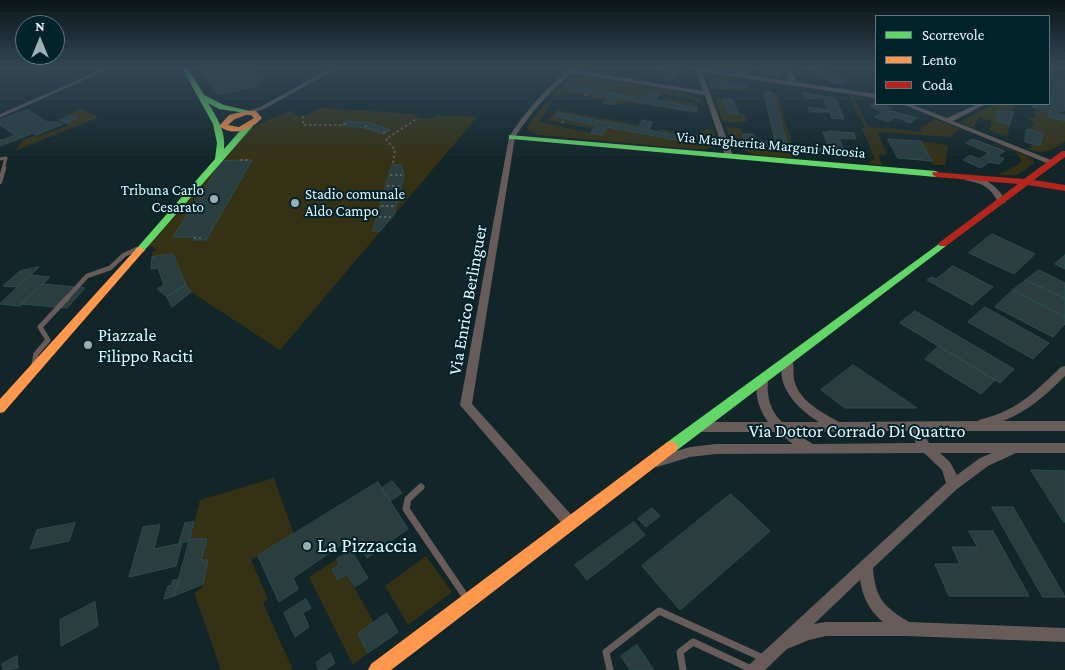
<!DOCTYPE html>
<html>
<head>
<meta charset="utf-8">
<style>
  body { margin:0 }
  #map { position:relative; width:1065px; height:670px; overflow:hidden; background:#12262a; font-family:"Crimson Pro",serif }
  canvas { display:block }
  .legend { position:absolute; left:875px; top:15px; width:175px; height:90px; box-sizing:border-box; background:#00222a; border:1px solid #5c787e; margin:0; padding:6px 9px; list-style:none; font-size:15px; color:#e5f8fd }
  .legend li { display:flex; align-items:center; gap:10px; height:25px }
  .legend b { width:25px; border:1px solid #5c787e }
  .north { position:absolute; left:15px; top:15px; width:50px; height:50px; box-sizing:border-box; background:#00222a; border:1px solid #5c787e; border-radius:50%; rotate:0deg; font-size:14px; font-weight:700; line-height:20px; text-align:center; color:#e5f8fd }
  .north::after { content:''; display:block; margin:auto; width:18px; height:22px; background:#9baeb3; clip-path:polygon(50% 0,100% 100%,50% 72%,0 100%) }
</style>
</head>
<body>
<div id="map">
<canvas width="1065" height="670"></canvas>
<ul class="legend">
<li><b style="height:6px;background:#63d668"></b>Scorrevole</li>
<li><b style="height:6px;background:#ff974d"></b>Lento</li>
<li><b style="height:6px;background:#b3261e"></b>Coda</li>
</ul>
<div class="north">N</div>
</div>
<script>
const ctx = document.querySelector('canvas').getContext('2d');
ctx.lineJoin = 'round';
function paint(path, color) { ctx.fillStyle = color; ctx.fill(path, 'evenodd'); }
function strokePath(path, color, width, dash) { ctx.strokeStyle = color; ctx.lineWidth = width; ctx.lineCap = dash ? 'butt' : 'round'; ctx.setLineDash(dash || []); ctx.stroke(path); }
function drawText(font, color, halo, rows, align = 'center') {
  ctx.font = font + ' "Crimson Pro",serif'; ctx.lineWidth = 4; ctx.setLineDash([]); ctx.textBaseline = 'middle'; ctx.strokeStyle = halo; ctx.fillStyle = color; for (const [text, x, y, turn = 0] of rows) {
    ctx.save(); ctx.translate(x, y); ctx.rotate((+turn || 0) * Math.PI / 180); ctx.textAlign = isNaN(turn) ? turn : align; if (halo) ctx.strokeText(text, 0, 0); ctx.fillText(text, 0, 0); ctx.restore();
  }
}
const green = new Path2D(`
  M584,76l99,16 15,6 6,6 -12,-5 -42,-7 -4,7 -74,-13 -3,4 39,7 -3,3 -38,-7 -10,4 -5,-3 20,-17z
  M722,76l19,3v1l-25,3 1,3 33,2 1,3 -40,-2 -2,-8z
  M772,92l5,1 18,62 -2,3c-31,-3 -56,2 -68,-32l17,3 2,15 6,2 30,2 4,-5h2z
  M849,95l27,4 -22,-1 14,29 16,1v-1l38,5 -2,-4 15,-9 26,10 -11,8 -73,-5 10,22 -9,1 4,10 -12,-1 -1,-3 6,-2 -13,-31h3z
  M617,98l78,13 2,-4 -34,-5 2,-4 26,5 7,3v7l-72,-11 -13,3z
  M715,99h8l6,15h15l3,8h-24z
  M546,102h7l-14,20 63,13 5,-8 83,16 2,-5 -33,-7 1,-2 34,6 12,-6 8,1 3,15 -12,4h-13l-153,-14 -9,-3 -3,-5z
  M994,104h21l-2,8 -14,-3 -1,5 4,1 -1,2 -4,-1 -1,5 14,4 -3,12 -18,-7 3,-9 -13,-4 -6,11 -13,-6z
  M319,108l98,6 -2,4h19l4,-3 39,2 -197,233 -89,-58 -19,15 -5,-10 16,-20 -10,-23 -21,3v-4l4,-3 -2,-3h-4l-2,-2 102,-116 20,-10 22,-8 5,5 11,-1z
  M1035,108l14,3v6l16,4v20c-16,11 -21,14 -40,7h5l2,-4 9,2v-5l-4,-1v-3l5,1 -15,-9 5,-2 2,-4 -6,-5h7z
  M82,109l17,8 -84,34 8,-11 14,-5 3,1 28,-11 -2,-2 11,-5 -4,-2 -5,2 -4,-2z
  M556,110l83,15 -1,3 -80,-15 -2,4 40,8 -2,4 -46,-9z
  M921,141l25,4 2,2 -3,18h-11l-6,-5h4z
  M994,143l30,12 9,5 1,3 -17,12h-16l-2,-2 5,-1 17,-9v-4l-5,-6 -23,-9z
  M274,478l20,56 -43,26 17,39 -5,4 30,67h-72l-27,-77 8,-5 6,-28h-7l-11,-21 10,-39z
  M426,556l26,36 -44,33 -23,-39z
  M337,559l3,5 -8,6 6,10 9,-6 27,49 -16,11 10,19 -15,12 -44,-88z`);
const building = new Path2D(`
  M197,68h44l16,18 -39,9z
  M241,68h7l13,14 -6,2z
  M650,68h21l11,2 -9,9h-5l-5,-1 6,-6z
  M716,68h23l9,1 -1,5 -31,-5z
  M756,68h27l-2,9 -21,-3 1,-3 -5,-1z
  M809,68h13l24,14 -10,2z
  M1055,79l10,2v30l-5,-1v4l5,1v6l-17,-4 1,-6 -17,-4v-3h9l10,4 1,-10h-3v-3l4,1v-11l7,2v-3l-5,-1z
  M716,82l30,2 1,4 -30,-2z
  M572,86l74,13 4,-7 10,2 -4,6 41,8 -2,4 -78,-14 -4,7 -10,-2 5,-6 -39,-7z
  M764,92h8l15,51h-3v4h-4l1,1 -37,-4 -1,-10h11l2,6 19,2z
  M803,93l32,5 9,21 -12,-1 -2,-6h-20l-2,-5 20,3 -5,-12 -18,1z
  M723,99h9l7,15h-10z
  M876,103l16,5 -4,2 29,8 -7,5 -14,-6 -8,5 -13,-5 7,-5 -12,-6z
  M999,109l14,3 -3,13 -14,-4 1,-5 4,1 1,-2 -4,-1z
  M28,110l19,12h11l5,2 -27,11 -3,-2 -33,13v-7l3,1 12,-5 -15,-10v-5z
  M558,113l80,15 4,-8 10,2 -3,8 44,8 -2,5 -84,-16 -5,8 -11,-2 5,-8 -41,-8z
  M73,116l5,2 -12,5 -7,-3z
  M345,121l25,2 20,7 -6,4 -19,-6 -23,-3z
  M1027,129l16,4 -1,6 -5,-2v3l4,1 -1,5 -15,-4z
  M829,131l25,2 2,6 -17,-1 5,12 14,2 3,6 -41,-3 -1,-7 10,1 -6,-17h6z
  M888,139l33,2 11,20 -34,-3z
  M973,139l32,12 -8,5 7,3 -5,5 -10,-2 -8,6 -18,-8 7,-5 9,4 10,-6 -23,-10z
  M240,160h12l-46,80h-13l2,-3h-22l49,-76z
  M392,165h9l3,10 -10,40 -14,16h-7z
  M992,234l43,20 -21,20 -45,-21z
  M173,254l13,31 -19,12 -10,-8 7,-4 -6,-17 -7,1 1,-12z
  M1065,255v14l-10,-5z
  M953,266l40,21 -21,18 -45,-25 5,-3 4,2z
  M39,267l-21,20 -15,-1 17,-15z
  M1039,270l26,13v16l-39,-19z
  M30,275l20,2 -30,29 -20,-2z
  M1026,280l39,19v18l-52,-27z
  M42,284l43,4 -18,20 -45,-4z
  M186,285l5,7 -19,15 -5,-10z
  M1013,290l52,27v7l-12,13 -58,-30z
  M985,307l64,36 -16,16 -65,-37z
  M915,311l99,58 -14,14 -100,-60z
  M939,346l56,34 -14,14 -56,-35z
  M853,365l64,43h-72l-24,-18z
  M1031,470l34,1v51h-1z
  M392,481l10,12 -12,8 -8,-13z
  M378,482l30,47 -41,29 -13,-22 -61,42 5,11 -19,13 -21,-46z
  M731,494l39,37 -90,79 -38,-44z
  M992,507h21l52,90h-22z
  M652,508l8,8 -14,11 -8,-8z
  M194,522l-5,19 -10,2 6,-20z
  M634,522l11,13 -58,45 -12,-15z
  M75,523l-6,18 -39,8 7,-19z
  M160,525l-6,24 28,-6 -6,23 -47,11 14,-50z
  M969,531h24l36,65h-80l-14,-32h25l-8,-17h25z
  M190,539h17l-6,21h7l-5,24 -29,12z
  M351,550l17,28 -13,9 -8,-13 -9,6 -6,-10 8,-6 -3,-5z
  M173,580h6l-5,16 -10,3 4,-13h3z
  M306,599l5,9 -8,5 6,14 -14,10 -11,-24z
  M95,602l3,24 -37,20 -1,-26z
  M387,613l11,19 -30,21 -10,-19z
  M637,645l17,25h-24l-9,-14z
  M330,653l5,10 -10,7h-6l-3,-7z
  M17,656l1,12 -15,2 -1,-6z`);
const path = new Path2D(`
  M250,68l12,12
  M726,87v2
  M585,96l2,-3
  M303,116v9h38
  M562,123l3,-4
  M344,125l2,-3
  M365,127l4,-3
  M383,133l5,-3
  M240,160h9
  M393,163l2,-13 -9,-11 32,-21
  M390,175h12
  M387,186h13
  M384,196h13
  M381,206h14
  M379,217h12
  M194,238h7`);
const laneFar3 = new Path2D(`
  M0,116l108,-48
  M0,159l6,-1 -3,11`);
const laneFar2 = new Path2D(`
  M0,182l4,-14
  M67,298l20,-22 23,-8 14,-13 13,-6`);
const laneFar1 = new Path2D(`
  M34,364l2,-10 12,-14 -8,-13 28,-30`);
const lane = new Path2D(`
  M421,487l-13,12 -2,10 61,90
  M610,670l-4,-18 53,-41 106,48
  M683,670l-3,-18 13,-10 60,28`);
const street = new Path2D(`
  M331,68h7l-74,41 -19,6 -3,-2 18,-6z
  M571,68h6l-2,2 128,21 -8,-23 94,13 -2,-13h6l2,14 81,12v4l-174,-26 31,84 -4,2 -4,-2 -20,-61 -133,-22c-23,19 -40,38 -57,64l-43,267 103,115 1,4 -1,4 -5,2 -5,-2 -105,-122 49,-268c18,-28 36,-48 62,-69z
  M1053,68h7l-11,6v-4z
  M902,104h8l37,14 31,-14h8l-33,17 103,41 -7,2z
  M965,176c18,-1 33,10 41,25l-1,2h-6c-10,-17 -15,-19 -34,-23z
  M788,358l4,1c3,7 0,16 3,24 6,19 28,30 44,39l139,-1 1,-1c9,-3 18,-5 26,-9 22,-10 39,-28 56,-44l4,-1v10c-19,19 -37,35 -62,45h62v10h-143l7,12h136v10h-49l-28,13 -31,23 -84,79c2,30 11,39 36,54l156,6v14l-159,-6h-80l-17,4 -22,9 -22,21h-19l3,-5 197,-182 -4,-13 -18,-17 -208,1 -26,3 -33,10 -4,-1 -2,-4 2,-4 37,-11 26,-3h77l-16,-12h-78l-4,-2 -2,-3 2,-3 4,-2h69c-9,-13 -15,-29 -9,-45h8c2,5 0,10 1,16 1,12 6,21 14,29h37c-20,-12 -46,-37 -35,-63zM910,431l6,12 -103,1 -20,-12zM940,453h52l-12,5 -23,17 -7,-13zM860,580c3,18 9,30 23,42h-57l-12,2z`);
const fast = new Path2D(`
  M182,68h6l16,27 20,10 26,6 -4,2 -27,-4 -11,-6c9,14 18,29 16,46l22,-25 7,2 -110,126 -3,1 -5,-3 2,-2 78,-89 2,-16 -4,-19z
  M509,135l427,36 4,3 -4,3 -424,-38h-3z
  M943,241l5,3 -2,2 -270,205 -5,2 -5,-2 -2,-4 2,-4z`);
const slow = new Path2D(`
  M245,111h11l6,7c-11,12 -29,19 -43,8l10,-11zM246,115h5l3,3 -15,9 -11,-2 7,-6z
  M140,247l5,3 -2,2 -139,160 -4,1v-14l137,-151z
  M671,441l5,2 2,4 -2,4 -256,197 -29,22h-23l3,-6 295,-221z`);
const jam = new Path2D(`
  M1062,151h3v6l-31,23 31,5v6l-37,-6 -82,61h-6l-2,-2 2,-2 78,-58 -82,-7 -4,-3 1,-2 91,7z`);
const markers = [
  [214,199,5,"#9baeb3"],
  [295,203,5,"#9baeb3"],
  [88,345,5,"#9baeb3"],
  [307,546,5,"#9baeb3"]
];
const farStreetnames = [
  ["Via Margherita Margani Nicosia",771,145,5]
];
const farPoinames = [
  ["Tribuna Carlo",204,190],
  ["Cesarato",204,207],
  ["Stadio comunale",305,194,"left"],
  ["Aldo Campo",305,211,"left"]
];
const streetNames = [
  ["Via Enrico Berlinguer",468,300,-80],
  ["Via Dottor Corrado Di Quattro",857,431]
];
const poiNames = [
  ["Piazzale",98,335],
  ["Filippo Raciti",98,356]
];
const nearPoinames = [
  ["La Pizzaccia",317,546]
];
paint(green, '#353114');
paint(building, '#2a3e40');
strokePath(building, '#2b4e50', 1);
strokePath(path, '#5d5c5b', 2, [2.5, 2.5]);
strokePath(laneFar3, '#675c59', 3);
strokePath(laneFar2, '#675c59', 4.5);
strokePath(laneFar1, '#675c59', 5);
strokePath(lane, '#675c59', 7);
paint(street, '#675c59');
paint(fast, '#63d668');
paint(slow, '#ff974d');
paint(jam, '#b3261e');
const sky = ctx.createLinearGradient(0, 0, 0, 161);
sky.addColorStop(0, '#0a1517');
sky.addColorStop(0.42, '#334755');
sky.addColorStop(1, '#33475500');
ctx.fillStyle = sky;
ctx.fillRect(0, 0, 1065, 161);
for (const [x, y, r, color] of markers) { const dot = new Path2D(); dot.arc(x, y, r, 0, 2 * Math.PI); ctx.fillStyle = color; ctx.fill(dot); strokePath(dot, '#00222a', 2); }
drawText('15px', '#e5f8fd', '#00222a', farStreetnames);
drawText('15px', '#e5f8fd', '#00222a', farPoinames, 'right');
drawText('18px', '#e5f8fd', '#00222a', streetNames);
drawText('18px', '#e5f8fd', '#00222a', poiNames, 'left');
drawText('21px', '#e5f8fd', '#00222a', nearPoinames, 'left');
</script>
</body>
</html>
